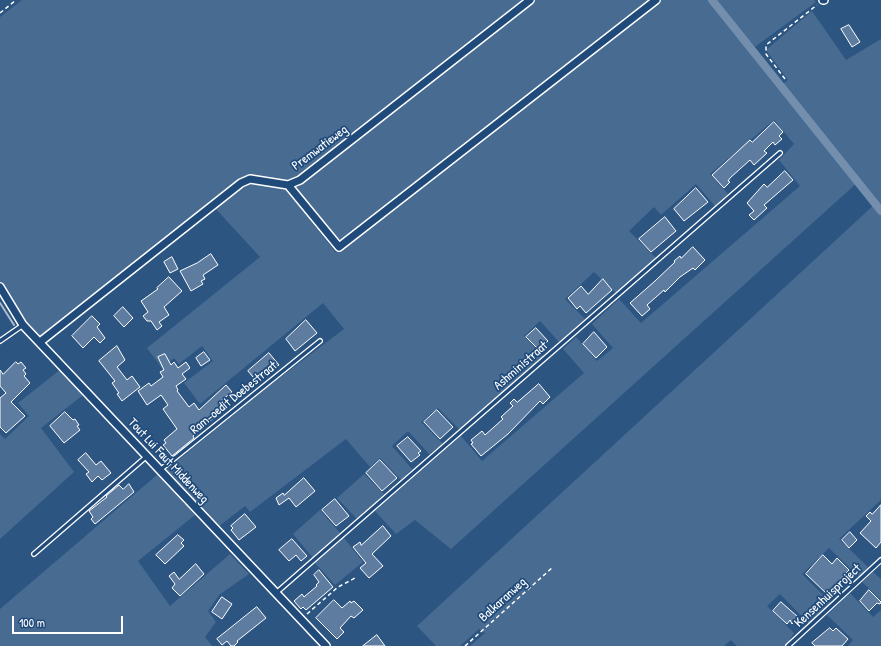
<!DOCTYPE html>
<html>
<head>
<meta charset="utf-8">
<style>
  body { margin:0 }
  #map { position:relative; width:881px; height:646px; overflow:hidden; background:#2c5582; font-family:"Patrick Hand",sans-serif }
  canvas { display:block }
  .scale { position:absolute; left:12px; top:616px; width:111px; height:18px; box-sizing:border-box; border:2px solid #fff; border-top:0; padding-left:5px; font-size:12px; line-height:14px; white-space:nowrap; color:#fff; -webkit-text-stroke:3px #1f4a7a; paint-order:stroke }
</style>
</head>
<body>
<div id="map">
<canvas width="881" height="646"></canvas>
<div class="scale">100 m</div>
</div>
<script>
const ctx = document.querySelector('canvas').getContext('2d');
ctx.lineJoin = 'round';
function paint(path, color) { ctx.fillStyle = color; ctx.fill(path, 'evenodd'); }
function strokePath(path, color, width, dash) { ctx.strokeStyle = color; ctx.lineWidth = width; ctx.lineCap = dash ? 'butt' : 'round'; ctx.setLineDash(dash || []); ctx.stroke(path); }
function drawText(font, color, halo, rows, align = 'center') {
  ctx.font = font + ' "Patrick Hand",sans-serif'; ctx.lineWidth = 3.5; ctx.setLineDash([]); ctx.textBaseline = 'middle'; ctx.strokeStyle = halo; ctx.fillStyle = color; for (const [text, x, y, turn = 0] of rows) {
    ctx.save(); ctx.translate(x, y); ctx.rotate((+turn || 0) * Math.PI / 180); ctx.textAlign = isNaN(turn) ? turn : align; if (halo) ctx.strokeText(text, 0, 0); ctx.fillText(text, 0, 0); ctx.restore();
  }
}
const green = new Path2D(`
  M22,0h501l-225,178 -7,2 -44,-4 -206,162 -17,-18 -24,-39v-264z
  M535,0h116l-312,242 -43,-54z
  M661,0h153l2,2 -64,47 29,36 7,-5 -22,-30 46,-39 34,49 35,-21v461l-42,39 29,28 -9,10 -30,-29 -27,26 29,29 -22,21 -29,-30 -13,12 27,27 -4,6 1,2 -6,5h-48l-6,-6 -7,6h-254l15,-13 -6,-4 -19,17h-24l-19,-20 458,-422 -17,-22 -407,367 -36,-29 -19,14 -21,-23 86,-75 21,25 102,-88 -21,-24 13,-12 21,24 16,-13 -21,-24 27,-25 22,24 159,-137 -21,-26 15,-16 -20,-24 -64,54 18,20 -13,12 -19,-22 -35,31 -7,-8 -25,24 27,27 -40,35 -22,-21 -29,27 20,20 -26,23 -19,-21 -16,15 19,20 -83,74 -22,-22 -17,14 22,22 -14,10 -21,-23 -16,15 20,23 -11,11 -21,-22 -10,9 -24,-28 -96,73 -5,-6 -27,21 -53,-56 100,-82 79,-60 -21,-26 -123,101 -16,-21 29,-22 -11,-15 -23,18 -5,-6 -12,10 -15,-20 113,-91 -45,-49 37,-26 20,2 14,5 50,64z
  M61,369l22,26 -42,33 33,44 -74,67v-105l5,5 24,-23 -11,-13z
  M158,474l37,41 -57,46 32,45 60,-52 19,20 -30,21 -11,16 8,11 -11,15 7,9h-212v-37z
  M364,474l20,20 -27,25 -20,-21z
  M320,510l20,23 -27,25 -20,-24z
  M344,538l19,24 -28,23 -20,-22z
  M873,572l8,7v21l-19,-18z
  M850,593l23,24 8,-7v36h-33l5,-6 -26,-25z`);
const stream = new Path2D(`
  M0,303l14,22`);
const canal = new Path2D(`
  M712,0l169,211`);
const building = new Path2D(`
  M849,25l11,17 -8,5 -11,-18z
  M774,122l9,10 -4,4 3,3 -7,6 -2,-3 -9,9 3,2 -13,12 -4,-5 -20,18 -2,3 2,1 -6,6 -12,-13 38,-35 2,2z
  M785,171l8,9 -29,25 3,3 -13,12 -5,-5 5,-4 -7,-8 17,-19 3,3z
  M696,188l12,14 -24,19 -10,-12z
  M665,217l11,14 -25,21 -12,-13z
  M693,247l12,13 -10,10 -2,-2 -13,9 -15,15 -1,-2 -17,15 3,4 -8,7 -12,-13 25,-22 20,-19 -1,-1 6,-5 1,2z
  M211,254l7,11 -15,10 2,4 -4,2 2,3 -12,7 -11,-20 17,-8z
  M172,257l6,12 -8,4 -6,-11z
  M169,277l13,14 -18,16 5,8 -10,7 3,4 -5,4 -6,-9h-4l-4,-5 5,-4 -7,-11 17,-12 -1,-1z
  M603,279l9,11 -26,23 -6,-7 -3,3 -9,-11 13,-12 7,8z
  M123,307l10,11 -9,9 -10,-11z
  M92,316l8,8 -3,3 8,11 -5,5 -6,-6 -11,11 -11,-12z
  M306,320l11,13 -22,18 -9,-12z
  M536,328l12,13 -9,9 -13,-13z
  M594,332l13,15 -11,11 -13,-14z
  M117,346l8,14 -8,7 10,13 5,-4 8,11 -18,14 -5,-7 2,-1 -7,-10 3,-2 -16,-20z
  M204,352l6,8 -9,6 -5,-8z
  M269,353l10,12 -22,17 -9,-11z
  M165,354l6,11 3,-3 4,6 8,-6 4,6 -8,6 4,5 -10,7 2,4 -1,1 12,16 5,-4 5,7 27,-25 6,7 -10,8 5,6 -34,30 1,2 -22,18 -9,-11 3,-2 -2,-3 13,-11 -14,-20 5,-4 -7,-10 -14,10 -9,-14 11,-8 2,3 12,-9 -3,-5 4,-2 -6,-13z
  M16,362l2,2 3,-2 5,6 -3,2 3,4 -2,2 6,7 -19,19 14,14 -19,17 -6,-6v-29l6,-5 -6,-7v-16l3,4z
  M539,384l11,13 -7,7 -3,-3 -32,33 -27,22 -10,-12 2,-1 -2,-3 11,-9 3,4 18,-16 -2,-2 12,-11 -3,-3 4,-4 3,3z
  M437,410l16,17 -13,12 -16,-17z
  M65,412l8,8 2,-1 4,6 -2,1 3,4 -16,13 -14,-17z
  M408,437l13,14 -3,2 2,2 -9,7 -14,-16z
  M86,453l10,12 5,-4 10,12 -9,7 -4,-4 -6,6 -6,-8 3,-2 -11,-12z
  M380,460l17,18 -15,13 -16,-18z
  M304,478l11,13 -19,16 -7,-9 -10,7 -3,-7 7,-5 1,2z
  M129,484l5,8 -39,32 -4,-5 2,-2 -4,-6 18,-14 -1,-1 13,-11 4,4z
  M335,499l14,17 -13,10 -14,-16z
  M881,505v37l-5,6 -16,-15 11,-12 -5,-5 4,-4 2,2z
  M245,514l11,13 -17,13 -8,-10 2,-2 -2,-2z
  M383,526l8,10 -19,18 11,12 -14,12 -9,-10 6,-5 -13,-16 7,-5 1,3z
  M850,532l7,8 -8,8 -7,-8z
  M178,535l6,5 -3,3 3,3 -19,18 -9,-9z
  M292,539l15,17 -6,5 -5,-6 -7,6 -10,-11z
  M823,555l9,9 5,-6 12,12 -22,24 -21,-20z
  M196,564l8,10 -24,22 -8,-8 3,-4 -6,-8 5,-4 5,7z
  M319,570l14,17 -27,23 -3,-3 -2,2 -7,-8 8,-7 2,3 13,-11 -1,-1 3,-3 -5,-7z
  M869,590l12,12 -1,2 -3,-1 -8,8 -9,-10z
  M222,597l10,7 -10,15 -10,-7z
  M334,600l8,8 8,-7 1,2 3,-2 9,9 -9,8 -3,-2 -11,12 4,4 -7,7 -21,-21z
  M781,602l17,15 -6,7 -2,-4 -3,4 -14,-13z
  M257,607l9,11 -29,23 1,1 -4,4h-3l-4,-5 -5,4 -5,-6z
  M830,628l3,3 3,-3 12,11 -6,7h-27l-3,-3z
  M377,635l8,11h-22z`);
const path = new Path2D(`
  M0,13l16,-13
  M785,79l-19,-25v-9l51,-40
  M307,614l31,-27 19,-10
  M465,646l88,-79`);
const lane = new Path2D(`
  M0,341l23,-16
  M160,470l160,-129
  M34,554l113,-98
  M276,593l504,-440
  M788,646l93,-86`);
const street = new Path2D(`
  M823,0h1
  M288,185l51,62 317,-247
  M0,287l23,38 303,321
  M40,342l201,-159 9,-4 38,6 12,-5 230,-180`);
const streetNames = [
  ["Premwatieweg",320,148,-37],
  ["Ashministraat",521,366,-41],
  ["Ram-oedit Doebestraat",234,398,-39],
  ["Tout Lui Faut Middenweg",168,461,47],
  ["Kensenhuisproject",828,596,-43],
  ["Balkaranweg",503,600,-42]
];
paint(green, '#486b92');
strokePath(stream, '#acbcce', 2);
strokePath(canal, '#748fad', 8);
paint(building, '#5e7c9f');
strokePath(building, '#fff', 1);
strokePath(lane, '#fff', 6);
strokePath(street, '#fff', 10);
strokePath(path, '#fff', 1.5, [4, 3]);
strokePath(lane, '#1f4a7a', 3.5);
strokePath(street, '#1f4a7a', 7);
drawText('13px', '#fff', '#1f4a7a', streetNames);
</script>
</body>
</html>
